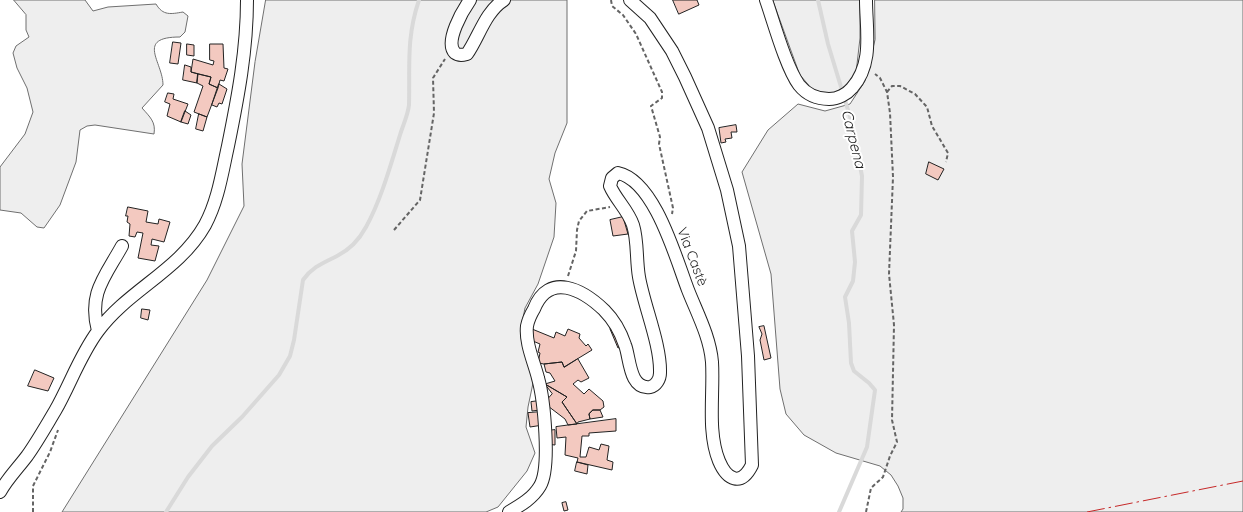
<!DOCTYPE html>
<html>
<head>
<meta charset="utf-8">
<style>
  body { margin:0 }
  canvas { display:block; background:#fff }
</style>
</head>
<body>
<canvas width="1243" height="512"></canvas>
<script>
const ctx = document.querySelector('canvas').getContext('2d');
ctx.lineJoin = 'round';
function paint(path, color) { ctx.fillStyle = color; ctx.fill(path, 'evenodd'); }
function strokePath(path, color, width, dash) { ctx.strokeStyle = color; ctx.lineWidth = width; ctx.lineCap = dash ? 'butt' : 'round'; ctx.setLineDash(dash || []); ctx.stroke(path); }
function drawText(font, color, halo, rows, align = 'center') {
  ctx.font = font + ' Quicksand,sans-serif'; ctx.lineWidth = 4; ctx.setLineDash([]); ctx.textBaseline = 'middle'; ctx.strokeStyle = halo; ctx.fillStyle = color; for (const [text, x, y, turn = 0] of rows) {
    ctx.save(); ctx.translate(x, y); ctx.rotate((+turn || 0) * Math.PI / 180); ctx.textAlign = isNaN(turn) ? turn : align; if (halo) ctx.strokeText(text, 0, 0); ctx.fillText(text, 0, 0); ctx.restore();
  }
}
const green = new Path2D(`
  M14,0h71l8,11 15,-4 48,-3c7,12 15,10 27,8l5,4 -3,16 -5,5c-45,0 -17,25 -17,48l-21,23c8,9 14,14 12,26l-59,-9 -8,1 -7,4 -4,32 -16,43 -16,23 -7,-1 -16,-14 -21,-3v-43l25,-33 8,-22 -6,-24 -10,-20 -4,-15 3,-7 13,-9 -3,-7v-15z
  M266,0h301v123l-12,30 -6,26 7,24 -2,34 -16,47 -13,24 -4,20 12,55 -5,24 -2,20 9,26 -8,18 -29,36 -12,5h-424l145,-232 37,-74 -2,-42 13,-102z
  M773,0h87v38l-4,35 -11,13 -10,7h-12l-11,-4 -12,-14z
  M875,0h368v512h-342l2,-3v-11l-5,-12 -7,-11 -11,-9 -44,-13 -32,-18 -18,-21 -6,-25 -9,-115 -29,-102 26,-42 30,-26 27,7 25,-7 15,-23 10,-41z`);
const stream = new Path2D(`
  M818,0l10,44 23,76 11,56 -1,39 -9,16 3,31 -2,19 -8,16 4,26 2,40 3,8 15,12 6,7 -8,57 -28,65
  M166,512l22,-35 24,-31 30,-29 37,-42 11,-19 4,-16 9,-60c9,-13 20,-17 34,-24 12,-6 22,-16 29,-29 15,-27 25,-63 34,-92 3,-10 8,-20 9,-30 1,-38 -3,-67 10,-105`);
const building = new Path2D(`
  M673,0h24l2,5 -20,9z
  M173,42l8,1 -3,21 -8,-1z
  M187,44l7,1v11l-7,-1z
  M210,44h13l1,24 4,1 -4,12 -4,-1 -2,8 -9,-4 2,-7 -20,-5 2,-13 20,6 1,-4 -4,-1z
  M185,65l6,2v5l7,2 -1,9 -14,-3z
  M198,74l13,3 -2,7 9,4 -11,29 -13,-5 9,-26 -6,-3z
  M219,84l8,5 -5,15 -3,-1 -2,4 -5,-2z
  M168,93l6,1 -1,5 15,5 -7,18 -14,-6 3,-12 -5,-2z
  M185,111l6,4 -3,9 -7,-2z
  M199,114l8,3 -4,14 -7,-2z
  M736,125l1,7h-6l1,6 -7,1 1,3 -5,1 -2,-15z
  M929,162l15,7 -6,11 -12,-6z
  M128,207l20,4 -2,11 12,2 1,-5 11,3 -6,20 -12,-3 -1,6 8,1 -4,15 -17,-3 5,-25 -6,-1 -2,5 -6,-1 1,-12 -3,-2 1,-6h-2z
  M623,217l5,17 -15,2 -3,-16z
  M142,309l8,1 -2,10 -7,-2z
  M764,326l7,32 -7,2 -4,-20 2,-6 -3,-7z
  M614,328l8,18 -4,2 -8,-19z
  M532,329l22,9 2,-6 9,4 3,-7 12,5 -1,4 7,8 2,-2 4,6 -28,17 -2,-5 -18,2 -6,-1 2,-10 -2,-1 2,-8 -12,-5z
  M578,359l11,19 -8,4 -3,-2 -5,4 11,10 5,-5 14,12 1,6 -4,3h-7l-4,4 1,5 -12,3 -1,2 -15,-22 5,-5 -22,-13 10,-3 -5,-8 -4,-1 -2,-8 18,-2 2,5z
  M35,370l19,8 -6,13 -20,-5z
  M545,384l22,13 -5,5 15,22 -9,1 -3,-6 -21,-16 8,-9z
  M539,401l1,9 -8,1 -1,-9z
  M593,410h7l3,7 -13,2 -1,-5z
  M541,412l2,13 -13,2 -2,-14z
  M616,419v12l-27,2v3h-7l-2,21h6l3,-10 10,3 2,-6 8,2 -2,14 6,2 -1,8 -35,-8 1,-4 -13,-3 1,-18 -9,1 -1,-11z
  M555,430v15l-9,-1v-13z
  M577,462l11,3 -1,9 -12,-3z
  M566,502l2,8 -4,1 -2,-8z`);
const path = new Path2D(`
  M611,0l1,6 11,9 13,19 26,58v6l-11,8 9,31 -1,7 14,64 -1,6
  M887,92l5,-6h8l15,8 12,13 5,19 16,27 -2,9
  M394,230l26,-30 14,-87 -1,-35 12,-19
  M568,276l8,-25 1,-21 2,-9 8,-10 23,-4
  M33,512v-26l17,-34 8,-22
  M866,512l5,-24 12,-11 7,-21 7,-14 -5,-22 2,-95 -5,-51 4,-97 -3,-64 -3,-21 -7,-14 -5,-4`);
const minor = new Path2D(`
  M470,0c-7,10 -26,42 -15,53 4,3 8,2 12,1 12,-17 18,-42 37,-54
  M766,0c8,23 20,67 33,85 8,10 18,14 30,14 9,0 18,-5 23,-11 22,-25 14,-58 14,-88
  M98,331c-10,-38 7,-54 24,-85
  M0,492c7,-13 18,-24 27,-36 10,-14 19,-30 28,-45 15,-26 25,-56 43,-80 30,-41 81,-60 107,-106 13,-24 17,-52 23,-79 10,-49 19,-96 19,-146
  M509,512c12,-7 24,-14 31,-26 11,-18 4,-87 -2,-108 -4,-16 -13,-35 -11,-52 1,-5 4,-12 7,-17 15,-38 49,-19 70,1 9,9 17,23 21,35 5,12 4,45 25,42 6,-1 10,-8 10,-14 1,-28 -16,-67 -21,-96 -3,-17 -1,-36 -6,-52 -5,-15 -17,-25 -23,-39l2,-8 6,-5c37,8 58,86 70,117 9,23 22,47 24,72 2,31 -5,70 7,99 8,19 22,26 33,4l-4,-109 -9,-110 -12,-56 -19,-62 -23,-51 -13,-26 -22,-33 -20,-18`);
const power = new Path2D(`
  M1087,512l156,-31`);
const streetNames = [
  ["Via Castè",692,257,69]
];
const waterNames = [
  ["Carpena",853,139,76]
];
paint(green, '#eee');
strokePath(green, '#6f6f6f', 1);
strokePath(stream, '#d9d9d9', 4);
paint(building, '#f3c9c0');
strokePath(building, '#222', 1);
strokePath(minor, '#222', 14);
strokePath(path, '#646464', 2, [4, 2.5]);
strokePath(minor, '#fff', 12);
strokePath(power, '#c62828', 1, [18, 4, 2.5, 4]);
drawText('14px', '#222', '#fff', streetNames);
drawText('italic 15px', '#222', '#fff', waterNames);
</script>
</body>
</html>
